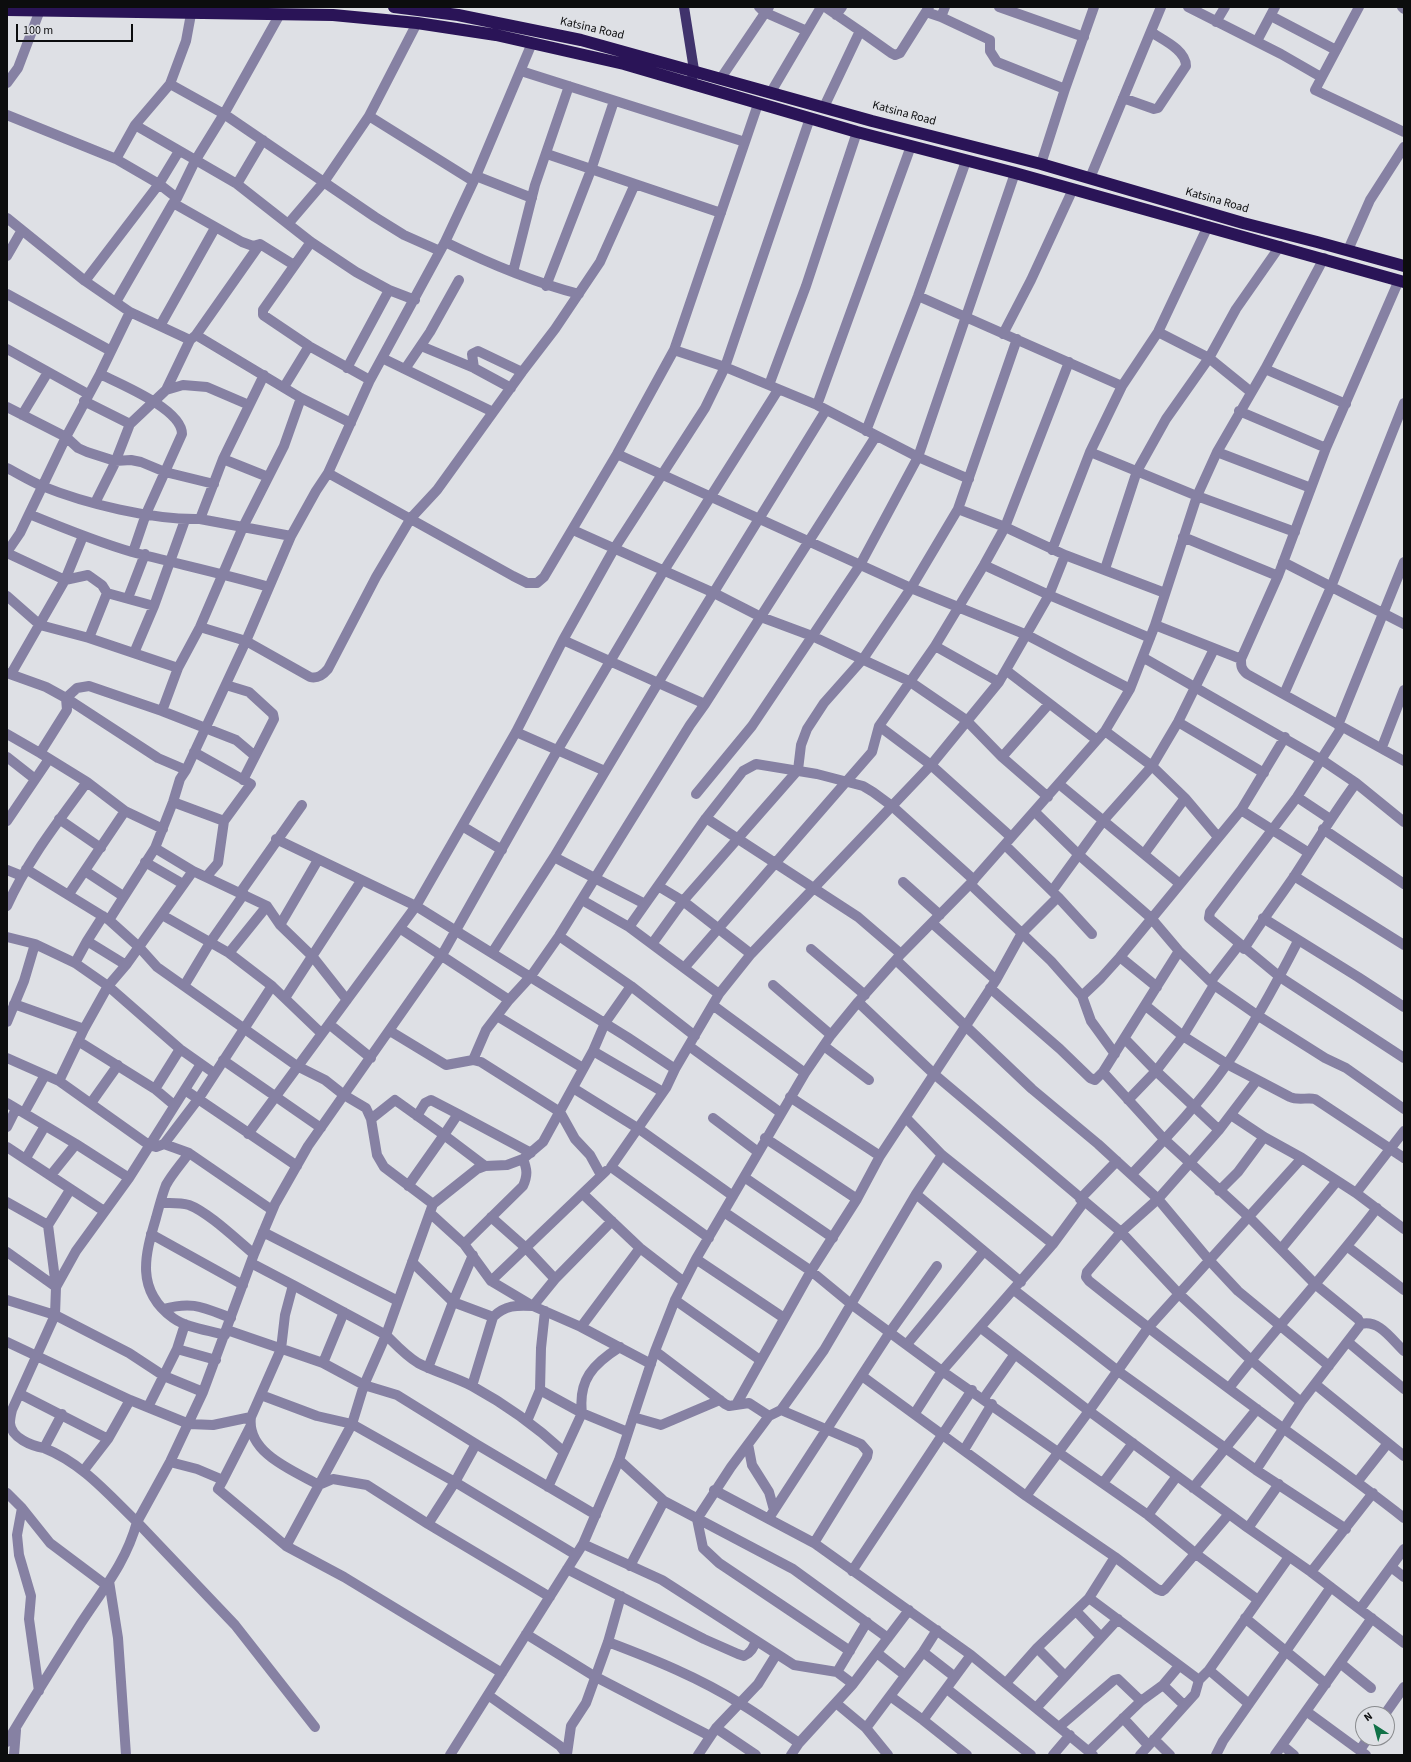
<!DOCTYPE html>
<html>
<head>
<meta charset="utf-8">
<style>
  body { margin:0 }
  #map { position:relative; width:1411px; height:1762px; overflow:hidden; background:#dee0e5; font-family:"Source Sans 3",sans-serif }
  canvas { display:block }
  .frame { position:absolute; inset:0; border:8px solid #0c0d0e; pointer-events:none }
  .north { position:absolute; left:1355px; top:1706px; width:40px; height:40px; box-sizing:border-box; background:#dee0e5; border:1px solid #8a8c8f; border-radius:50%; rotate:324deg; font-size:11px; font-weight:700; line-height:16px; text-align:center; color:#0c0d0e }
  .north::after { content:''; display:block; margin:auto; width:14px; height:18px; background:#107147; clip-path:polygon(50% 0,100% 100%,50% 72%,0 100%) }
  .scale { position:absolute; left:16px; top:24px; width:117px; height:18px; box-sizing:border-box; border:2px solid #0c0d0e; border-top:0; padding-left:5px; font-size:12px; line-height:14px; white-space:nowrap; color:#0c0d0e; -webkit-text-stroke:3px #dee0e5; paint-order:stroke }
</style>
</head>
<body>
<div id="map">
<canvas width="1411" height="1762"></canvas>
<div class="frame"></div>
<div class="north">N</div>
<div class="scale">100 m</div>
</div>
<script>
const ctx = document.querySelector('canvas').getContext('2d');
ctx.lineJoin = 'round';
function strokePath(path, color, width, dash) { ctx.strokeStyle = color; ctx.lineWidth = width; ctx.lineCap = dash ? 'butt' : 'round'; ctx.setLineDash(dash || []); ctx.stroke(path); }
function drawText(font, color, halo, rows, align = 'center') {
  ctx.font = font + ' "Source Sans 3",sans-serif'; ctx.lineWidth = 4; ctx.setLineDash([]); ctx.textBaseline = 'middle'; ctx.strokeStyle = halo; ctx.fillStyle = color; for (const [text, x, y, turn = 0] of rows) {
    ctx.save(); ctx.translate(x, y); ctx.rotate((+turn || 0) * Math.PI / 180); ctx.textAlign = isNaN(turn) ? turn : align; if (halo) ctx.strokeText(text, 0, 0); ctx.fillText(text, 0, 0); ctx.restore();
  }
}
const minor = new Path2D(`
  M759,7l5,5 43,19
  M825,7l35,24
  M999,7l85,30
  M1188,7l93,47 40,23
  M1359,7l-44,83 89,42
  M1402,7l2,2
  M926,12l15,5 49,23v11l7,11 68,27
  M836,15l6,-8
  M1271,16l65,34
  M941,17l4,-10
  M1216,22l9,-15
  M1257,41l18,-34
  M521,71l224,71
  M721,78l48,-71
  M7,83l11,-15 22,-58
  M170,84l54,30 151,103 29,18 36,16
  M771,92l50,-85
  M1123,98l31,11 4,-1 28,-42c0,-16 -23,-26 -35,-34
  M824,107l36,-76 31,22 4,2 5,-2 29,-46
  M7,115l109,44 43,25 18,14 18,-37 29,-47 56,-100
  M369,116l104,65
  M135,125l102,59 74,58 45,30 33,18 26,10
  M547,154l88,30
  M116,159l19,-34 35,-41 16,-43 5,-27
  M1041,164l24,-75 29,-82
  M476,176l56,22
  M1090,178l71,-171
  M237,184l26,-44
  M177,198l-4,5 69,39 11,4 7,-2 34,21
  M7,218l78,63 45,31 60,28
  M288,224l36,-42 45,-66 48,-93
  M311,242l-48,68v5l46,31 61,34
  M445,242c43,21 87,40 134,52
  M1348,250l22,-50 34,-53
  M7,256l15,-26
  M513,272l22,-87 34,-99
  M1399,280l-73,168 -48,128 -37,83c0,7 0,10 6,15l157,87
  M85,281l74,-97 20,-33
  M546,286l45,-116 23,-69
  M7,294l104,57
  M918,296l204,90
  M116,302l57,-99
  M160,326l55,-98
  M1158,332l51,26 42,34
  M1003,334l28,-54 42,-91
  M196,335l105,63 50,25
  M421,346l53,22 37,20
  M7,349l81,45
  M674,350l51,17 92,38 101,52 51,22
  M382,358l111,54
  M347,368l42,-78
  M474,368l-2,-14 6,-3 44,21
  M405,369l25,-37 29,-52
  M1265,369l81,35
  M100,374c20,10 82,35 82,60l-36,80 -13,38
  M769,385l37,-99 51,-154
  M284,387l25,-41
  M166,390l24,-50 6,-5 64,-91
  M84,401l46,23
  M817,405l94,-259
  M7,407l59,30 12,11 9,4 28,9 16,-1 10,2 24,10 49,12
  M1239,411l87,37
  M22,415l26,-43
  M866,431l52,-135 48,-135
  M1090,452l107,44 98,36
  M1217,452l94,36
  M617,454l294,134 116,47 103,54
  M223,459l45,18
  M7,468c12,6 23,13 35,18 44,18 111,34 158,33l91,17
  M328,473l185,103 14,7h10l7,-6 73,-123 57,-104 84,-246
  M95,503l19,-38 16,-41 36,-34 17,-5 24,2 42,18
  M958,509l47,18 60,28 100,38
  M29,514c34,14 68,28 103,38 46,12 92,22 137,35
  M200,519l23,-60 41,-84
  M573,530l141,63 47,24 51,19 97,45 57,39 36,37 46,40
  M1183,537l95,39
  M1052,550l38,-98 32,-66 36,-54 50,-106
  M7,552l13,-19 46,-96 34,-63 30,-62
  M7,553l58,27 23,-5 14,10 5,8 47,13
  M1283,562l121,62
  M984,565l65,30 101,43
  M1105,569l32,-98 29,-52 43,-61 27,-49 44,-63
  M7,596l33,29 49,13 89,30
  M128,598l17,-44
  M1155,625l86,34
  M200,627l46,14 64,36c8,2 13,-2 18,-8l48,-92 35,-59 26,-28 85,-118 33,-43 45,-67 35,-78 86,29
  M89,638l18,-45
  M563,640l142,64
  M935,646l64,36
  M134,653l20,-47 31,-86
  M1144,658l178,102 34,23 48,39
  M1007,671l90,69
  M7,673l39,14 20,11 92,60 28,12
  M11,674l54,-94 18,-44
  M226,685l23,7 24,22 1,5 -31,61
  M1284,694l47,-107 73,-184
  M66,698l11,-10 12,-2 73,25 74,29 19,16
  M162,711l16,-43 22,-41 43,-100 41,-81 17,-48
  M1178,722l86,51
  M1338,725l66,-163
  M879,726l52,39 80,72
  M1342,727l-45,70 -87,115 -1,6 71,59 124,81
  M1105,731l47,35 33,32 33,39
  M516,732l89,39
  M7,734l33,19 47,29 38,29 -56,83
  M1382,747l22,-57
  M40,753l27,-43 -1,-12
  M7,757l28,22
  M1002,757l47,-53
  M1059,784l121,100
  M696,794l56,-68 108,-161 58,-108 97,-284
  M1297,797l33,22
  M173,802l51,19
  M1241,810l68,43
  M125,811l38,18
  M1035,812l44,43 72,63 28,33 35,34 43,30 68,43 21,10 58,41
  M706,818l152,99 43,37
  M59,819l42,29
  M7,821l42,-62
  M462,826l40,24
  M1323,829l81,55
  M276,839l140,67 211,131 48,32 44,-75
  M1005,845l53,52 34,37
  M155,848l38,23 74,35 13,19 33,32 34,43
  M1144,854l41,-56
  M554,857l91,47
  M145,862l38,22
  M26,869l83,51 30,27 18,20 140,99 28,14 19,15 22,13 5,11 6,36 7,12 49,37
  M7,870l15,6
  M85,871l38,25
  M1294,876l110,69
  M903,882l37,33
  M970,884l81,77 31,35 9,25 24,33
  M658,886l25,15 68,53
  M1052,891l51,-70 49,-55 26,-44 36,-73
  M240,893l62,-88
  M582,900l47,27 77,-109 37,-47 13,-7 61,10 46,12 10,6 19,14 82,74
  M7,906c20,-45 51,-84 80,-124
  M162,915l67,38 43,33 49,47
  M1263,918l95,59 46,30
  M109,920l46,-72 18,-46 7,-23 6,-9 60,-129 45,-105 25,-45 12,-18 42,-93 75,-138 31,-66 56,-133
  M932,923l64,57
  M280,925l38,-65
  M629,927l90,67 32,-40 180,-189 68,-83 50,-87 16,-40
  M401,929l108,71 22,-24 28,-40 131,-211 15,-21 171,-268
  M559,936l72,50 64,50
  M7,937l28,7 40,19 33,23 72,63 34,24
  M87,941l39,24
  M652,944l31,-43 115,-131 3,-25 6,-16 17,-26 39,-44 48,-71 47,-79 59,-170
  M811,949l54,46
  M1244,949c16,-26 34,-49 51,-74 20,-31 39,-62 61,-92
  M229,953l38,-47
  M492,953l62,-96 104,-174 168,-273
  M1120,957l37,30
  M896,960l136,129 66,55 60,55 51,61 29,31 91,75
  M75,963l12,-22 16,-25
  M684,968l188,-216 7,-26 56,-80 49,-81 21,-38 64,-165
  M1211,981l28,-36
  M773,985l58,50
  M184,986l27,-45 33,-47
  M990,988l70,61 30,29 5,2 8,-8 76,-121
  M1082,996l19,-18 19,-21 121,-147 44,-73
  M285,998l76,-117
  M858,1002l76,72 187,158 58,62 72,66 50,42
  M14,1004l70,25
  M714,1006l91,67
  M1146,1006l37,30 44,28 63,33c9,4 17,0 25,2l89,59
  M497,1016l86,52
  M7,1022l17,-41 11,-37
  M329,1024l42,34
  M390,1031l56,34 27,-5 8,2 79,50 15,27 15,16 11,20
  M1125,1039l31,32 63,59
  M78,1041l77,48 19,16
  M689,1046l92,67
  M824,1046l45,34
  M593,1051l70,41
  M7,1058l52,23 90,64 7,2 8,-3 35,-46 73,-112
  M223,1060l98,68
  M473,1060l13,-30 23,-30
  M675,1069l-9,19 -55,79 98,71
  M1103,1072l61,67 85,78 66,67 43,35 3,5
  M1257,1080l-38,50 -61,69 -37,33 -34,40 -1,5 3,4c55,44 112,87 169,129 49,36 98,70 146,108
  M59,1081l25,-52 24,-43 18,-21 67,-94 13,6 12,-14 6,-42 27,-37 -57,-32
  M573,1088l66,41 94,67
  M155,1089l25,-40
  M185,1090l112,76
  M790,1097l90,59
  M1128,1100l28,-29 27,-35 31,-51
  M7,1103l69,41 53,34
  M91,1103l27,-38
  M24,1113l21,-38
  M1231,1115l33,22 38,21 54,35 48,36
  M417,1116l8,-13 6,-3 27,14
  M713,1118l45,34
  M906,1118l36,37 111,89
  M371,1119l24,-19 49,35 14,-21 73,39
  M7,1127l9,-18
  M248,1134l168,-228 100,-174 47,-92 51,-91 91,-141 20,-41 85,-249
  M765,1138l92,61
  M164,1144l25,9 83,57
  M7,1147l97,64
  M189,1153c-7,10 -17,21 -23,32 -4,10 -7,22 -10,33 -11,37 -21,72 17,100 14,10 35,12 52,17
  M26,1158l19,-32
  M1132,1174c33,-35 67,-70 95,-110 27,-39 50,-82 71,-123
  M51,1175l25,-31
  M744,1177l89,61
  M408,1186l36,-51 41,31
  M1219,1191l19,-19 26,-35
  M1356,1193l48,-62
  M583,1194l57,54 44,34
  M916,1194l105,88
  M1080,1199l37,-38
  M7,1202l41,23 22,-35
  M161,1203c9,0 18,-1 28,2 19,7 48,35 65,49
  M724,1212l87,59 40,33 91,67 206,144 48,39 62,46
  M430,1213l34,31 27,37 42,25 48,21
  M491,1217l35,31 29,31
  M48,1225l8,62 -1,28 -43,95c-1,4 -2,9 -2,13 1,15 22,23 34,25l18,-34
  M263,1232l135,69
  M151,1234l92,51
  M464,1244l59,-58c5,-11 4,-17 0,-27
  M1348,1247l56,43
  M640,1248l-59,79 70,37
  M1281,1249l56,-68
  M7,1252l49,35
  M696,1259l88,59
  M412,1262l41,40 -25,66
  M251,1263l42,22 -8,30 -4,34 -30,68c-5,36 43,54 68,68
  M491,1281l115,-110
  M56,1287l20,-36 53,-73 72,-114
  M1014,1290l104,81 138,99 90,59
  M7,1300l48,15 74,38 35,23 39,16
  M675,1300l85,60
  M163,1309c30,-8 39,-2 68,9
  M493,1317c12,-12 24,-12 40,-11l22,-27 57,-58
  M1361,1324c18,-5 31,16 43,27
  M981,1328l108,83 159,117 63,44 93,71
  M227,1330l96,33 41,22 33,10 79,49 120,71
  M7,1342l123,58 59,24 24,1 38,-8
  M1348,1342l56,47
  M907,1344l77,-93
  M177,1349l39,11
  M655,1351l70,53 4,2 20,-3 20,13
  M323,1363l21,-51
  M862,1376l164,120 89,61 42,32 5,2 3,-2 64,-75
  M1315,1384l89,72
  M472,1386l21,-69 -40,-15 20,-47
  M1229,1388c48,-62 101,-118 148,-180
  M540,1390l1,-42 4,-37
  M20,1394l88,45
  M261,1395l56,21 35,8 103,58 121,73
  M984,1398l31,-44
  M737,1403l74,-132 46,-72 23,-43 116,-176 26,-47 36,-36
  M148,1407l29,-58 8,-25
  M781,1410l80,34 7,8 -1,5 -53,86
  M915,1413l27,-42 111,-127 31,-42
  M633,1417l28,8 59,-25
  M527,1421l13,-31 42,23c-4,-33 11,-49 38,-66
  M748,1444l4,21 17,27 5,18
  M964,1450l28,-46
  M564,1452l18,-39 46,19
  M619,1460l45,41 129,68 95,69
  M170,1462l27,7 26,11 -5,9 68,57 58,31 158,96
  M84,1470l24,-31 22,-39
  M1256,1470l45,-68 60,-78
  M223,1480l27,-53
  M1358,1481l30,-38
  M1103,1483l30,-40
  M319,1485l14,-6 34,6 61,39 122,73
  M548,1487l16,-35c-27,-25 -59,-48 -92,-66 -17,-9 -37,-14 -54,-23 -12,-7 -22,-18 -32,-28l47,-131 44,-35 8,-3 22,-1 16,-6 20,-17 50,-91 12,-28 26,-37
  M1193,1488l64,-79
  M714,1490l100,53 157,112 122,100
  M7,1493l15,15 28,35 56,42
  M1026,1496l63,-85 59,-83 154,-170
  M22,1508l-5,27 2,20 12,41 -2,23 10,72
  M1148,1515l29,-39
  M769,1518l121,-186 47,-66
  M428,1524l27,-42 21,-38
  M1248,1528l31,-44
  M583,1544l79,36 132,85 43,7 16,12
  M286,1546l66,-122 12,-39 22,-50 -93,-50
  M630,1566l34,-65
  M1391,1567l13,10
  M567,1569l137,70 34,15 6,2c7,-3 9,-8 12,-15
  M852,1571l120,-181
  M1311,1572l62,-79
  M109,1581l9,57 8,117
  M1089,1598l110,82
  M1360,1609l44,-60
  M1076,1611l25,26
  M1245,1618l81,66
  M526,1634l68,42 116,60
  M608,1642c45,17 92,36 133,62 20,12 39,26 58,39
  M1037,1648l28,28
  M850,1651l-131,-88 -16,-15 -6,-29 34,-52 38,-51 12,-6 43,-60 92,-156 26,-39
  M923,1652l32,25
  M877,1653l28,22
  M1340,1663l31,25
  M1209,1670l40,34
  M837,1672l30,-50
  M1006,1683l31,-35 52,-50 26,-41
  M1163,1685l21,20
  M947,1689l84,66
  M488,1695l72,51 7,9
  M890,1696l33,24 44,35
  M836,1703l30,25 22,27
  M1036,1708l82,-89
  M1306,1711l60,44
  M1385,1714l19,-27
  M1123,1718l25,27
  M923,1720l48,-65
  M315,1727l-80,-102 -98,-103 33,-60 33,-70 51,-138 21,-50 33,-58 134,-191 115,-204 106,-179 115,-182
  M1059,1727l55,-47 4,-1 23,22
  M716,1728l40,27
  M866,1728l57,-76 14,-22
  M1154,1739l16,16
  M7,1742c24,-40 49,-80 74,-119 23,-35 45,-61 56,-101 -29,-28 -55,-59 -93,-74
  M1282,1745l12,10
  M1360,1750l8,-12
  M1089,1751l52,-50 22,-16 16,-19
  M567,1754l4,-28 15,-23 22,-61 13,-46
  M14,1755l2,-25
  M450,1755l133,-211 36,-84 36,-109 20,-51 21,-41 109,-186 26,-38 27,-33 43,-48 69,-70 135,-153 25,-42 25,-64 42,-129 20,-44 48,-83 59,-111
  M698,1755l18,-27 42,-44 18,-29
  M791,1755l8,-12 54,-59 56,-74
  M1053,1755l17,-20
  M1140,1755l55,-61 4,-14 10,-10 80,-113
  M1216,1755l7,-14 108,-154
  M1275,1755l97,-137`);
const major = new Path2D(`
  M684,7l10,63 -2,8`);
const highway = new Path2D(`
  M394,7l64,8 123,25 291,81 169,43 202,59 74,19 87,24
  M7,10l326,5 84,8 79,12 128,29 233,68 158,41 389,109`);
const streetNames = [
  ["Katsina Road",592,29,13],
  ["Katsina Road",904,114,15],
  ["Katsina Road",1217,201,16]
];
strokePath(minor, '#8681a3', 10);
strokePath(major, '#40336c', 10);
strokePath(highway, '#2a1457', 12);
drawText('12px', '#0c0d0e', '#dee0e5', streetNames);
</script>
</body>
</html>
